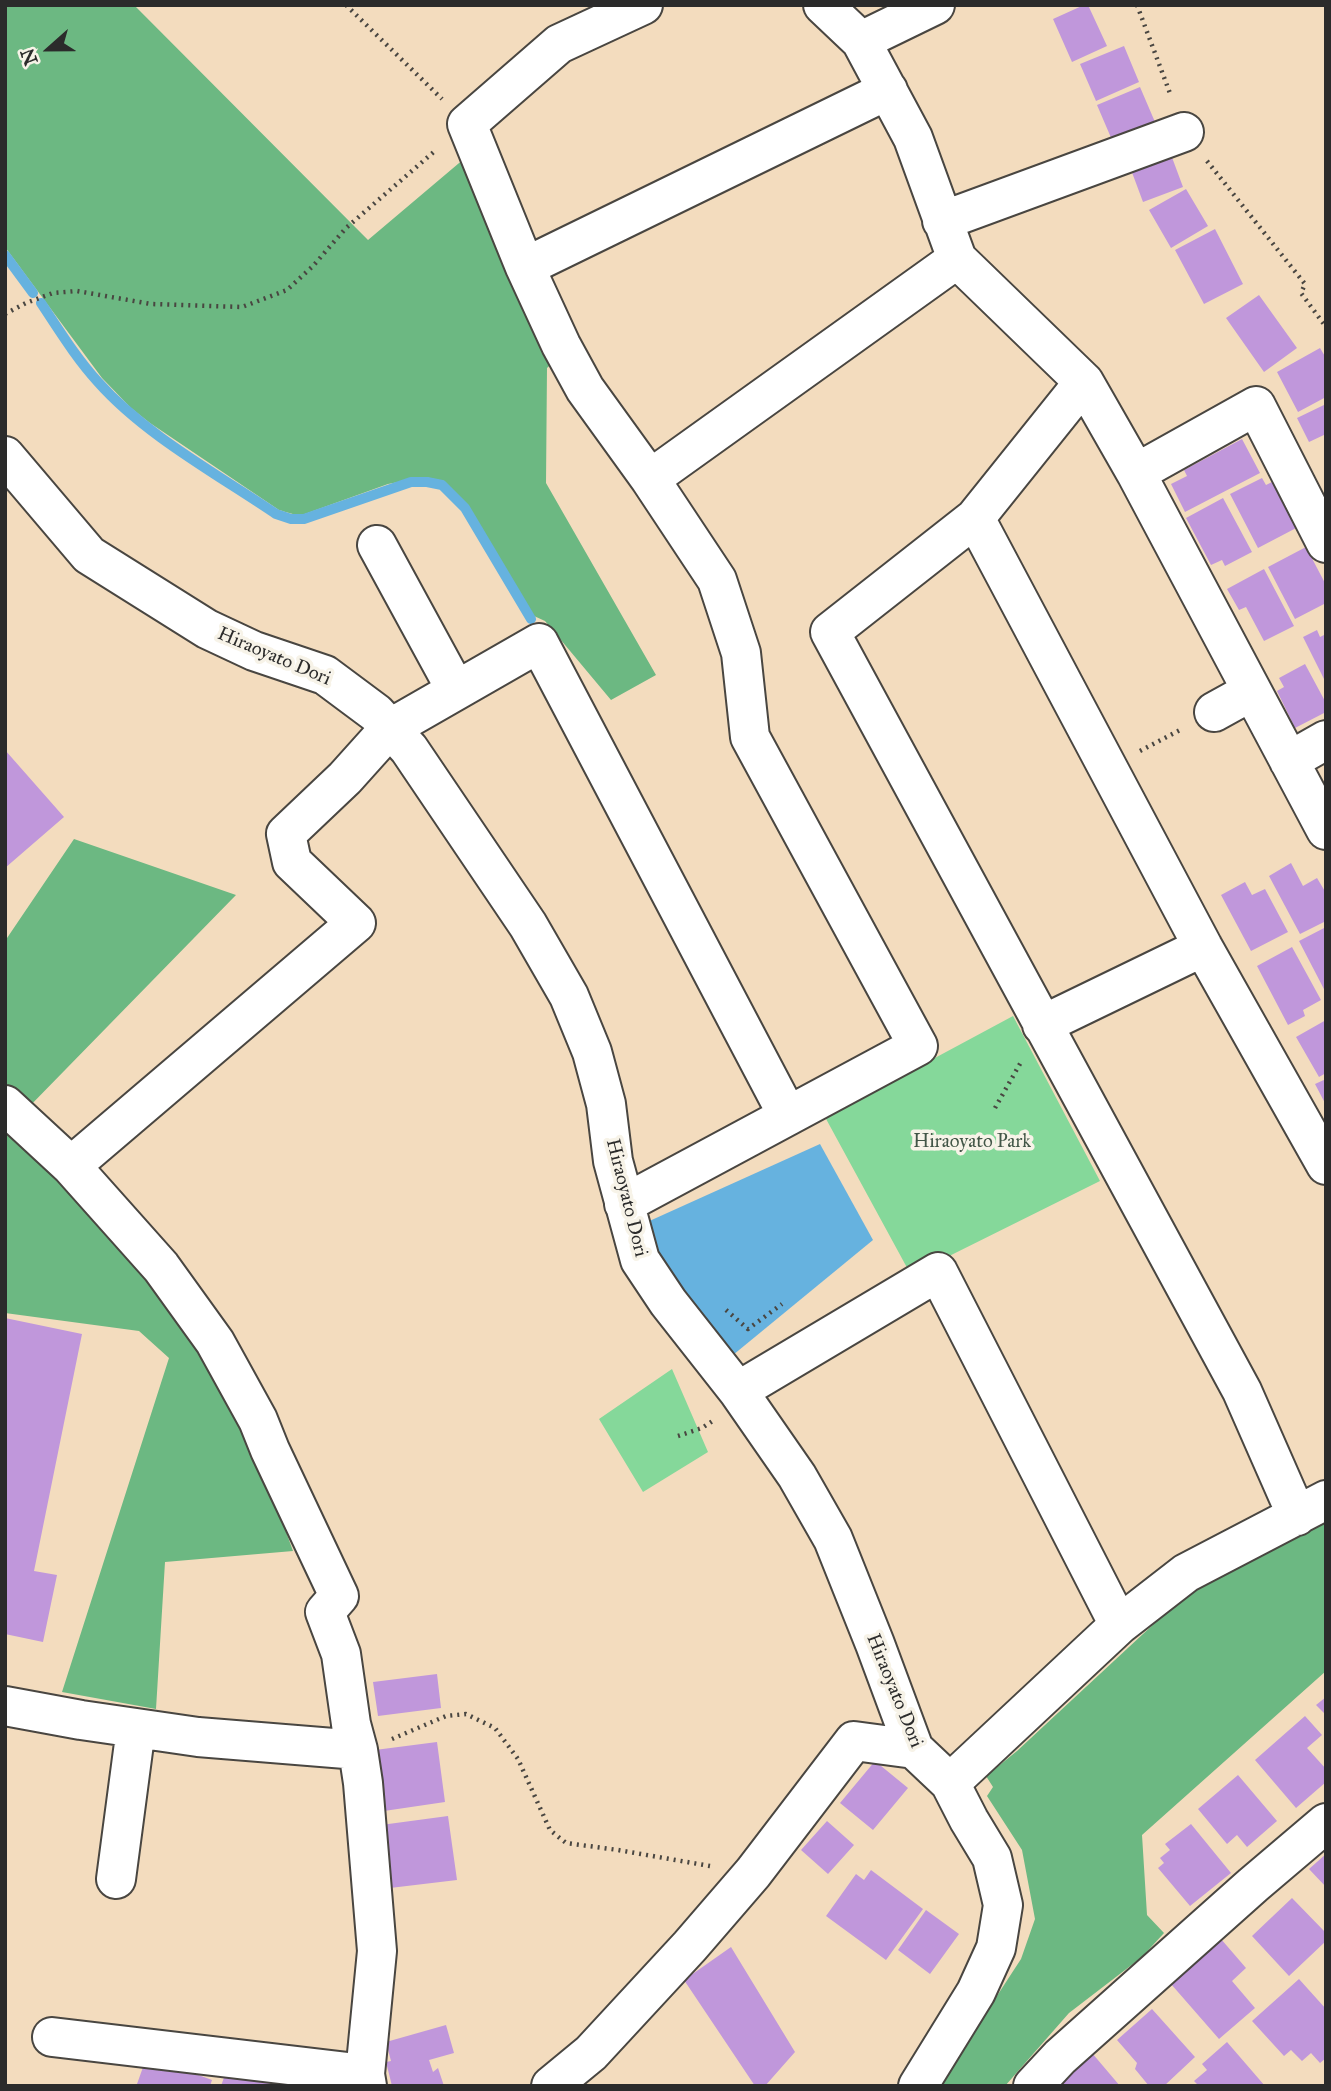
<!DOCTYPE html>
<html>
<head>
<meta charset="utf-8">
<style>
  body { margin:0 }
  #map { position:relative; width:1331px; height:2091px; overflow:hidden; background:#f3dcbe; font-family:"IM FELL Great Primer",serif }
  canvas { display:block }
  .frame { position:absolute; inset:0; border:7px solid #2b2b2b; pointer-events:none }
  .north { position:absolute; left:14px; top:14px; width:70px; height:70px; -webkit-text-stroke:5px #f7f3e8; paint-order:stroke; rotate:249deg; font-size:19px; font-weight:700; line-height:28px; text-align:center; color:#2b2b2b }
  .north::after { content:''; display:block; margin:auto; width:24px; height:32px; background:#2b2b2b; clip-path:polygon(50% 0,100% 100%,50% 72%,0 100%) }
</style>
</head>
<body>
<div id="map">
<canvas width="1331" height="2091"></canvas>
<div class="frame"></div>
<div class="north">N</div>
</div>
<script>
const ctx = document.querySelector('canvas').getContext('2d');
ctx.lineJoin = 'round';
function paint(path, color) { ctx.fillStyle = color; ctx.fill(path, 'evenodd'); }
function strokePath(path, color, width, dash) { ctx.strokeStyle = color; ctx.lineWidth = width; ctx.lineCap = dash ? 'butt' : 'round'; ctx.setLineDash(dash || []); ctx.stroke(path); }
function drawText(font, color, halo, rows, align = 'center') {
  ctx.font = font + ' "IM FELL Great Primer",serif'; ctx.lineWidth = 7; ctx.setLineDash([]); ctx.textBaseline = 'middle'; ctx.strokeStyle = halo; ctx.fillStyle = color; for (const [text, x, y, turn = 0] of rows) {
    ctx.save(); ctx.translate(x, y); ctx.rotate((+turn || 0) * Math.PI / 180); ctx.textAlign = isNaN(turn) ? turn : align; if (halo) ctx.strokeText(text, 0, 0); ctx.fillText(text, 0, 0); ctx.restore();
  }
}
const green = new Path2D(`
  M1013,1016l87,165 -189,94 -86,-158z
  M672,1369l36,83 -65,40 -44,-73z`);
const forest = new Path2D(`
  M5,5h129l234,235 97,-82 91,202 -9,8 -1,115 110,192 -45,25 -66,-79 -11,-5 -67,-112 -23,-23 -19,-4 -37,7 -86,31c-9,0 -15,-3 -23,-5l-129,-87 -19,-15 -29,-30 -97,-131z
  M74,839l162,56 -213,218 133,162 102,180 35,96 -128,11 -9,147 -94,-17 107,-334 -30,-27 -134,-18v-372z
  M1326,1518v153l-184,164 5,80 17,18 -22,24 -73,56 -64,73h-63l36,-61 43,-66 14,-40 -13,-69 -35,-54 6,-9 -7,-11 31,-25 182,-169z`);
const water = new Path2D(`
  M820,1144l53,96 -140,115 -54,-62 -34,-70z`);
const stream = new Path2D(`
  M5,255l28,38
  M41,303c18,27 35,55 57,79 47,53 119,92 178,132l15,5h13l107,-37h16l15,3 23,23 66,111`);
const building = new Path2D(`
  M1084,5h4l19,41 -35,16 -19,-43z
  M1124,46l15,36 -43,19 -16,-37z
  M1140,87l15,35 -43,18 -15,-35z
  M1170,152l13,35 -40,15 -13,-35z
  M1186,189l22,37 -37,22 -22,-38z
  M1215,229l28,55 -39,20 -29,-54z
  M1259,295l38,53 -33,24 -38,-54z
  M1320,348l6,10v39l-28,15 -21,-40z
  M1326,404v30l-17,8 -12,-24z
  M1242,439l18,34 -75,39 -14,-28 16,-8 -3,-6z
  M1262,478l4,7 10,-5 24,46 -42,22 -28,-54z
  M1223,498l29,54 -27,14 -3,-6 -11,5 -25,-47z
  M1306,547l20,38v18l-31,16 -27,-52z
  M1264,569l30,57 -30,15 -18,-34 -7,3 -12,-21z
  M1317,630l3,7 6,-3v49l-23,-46z
  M1305,664l21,39v9l-31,16 -18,-37 7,-4 -5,-9z
  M5,750l59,67 -59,51z
  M1291,863l12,23 14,-8 9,15v28l-26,13 -31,-58z
  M1245,882l7,13 13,-6 23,43 -37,19 -30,-56z
  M1326,927v66l-27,-52z
  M1292,947l29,53 -18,10 2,6 -17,9 -31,-59z
  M1326,1020v53l-7,4 -23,-40z
  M1326,1079v26l-11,-21z
  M5,1318l77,16 -48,237 23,4 -14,67 -38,-8z
  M437,1674l4,34 -63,8 -5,-34z
  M1326,1697v18l-10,-10z
  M1305,1716l17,19 -15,13 19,21v13l-30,26 -41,-48z
  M437,1742l8,60 -61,9 -9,-61z
  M875,1761l33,27 -35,42 -33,-27z
  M1238,1775l39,46 -30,26 -10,-12 -10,9 -29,-35z
  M448,1816l9,64 -67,8 -9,-63z
  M827,1821l27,24 -26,29 -27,-24z
  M1191,1824l40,49 -41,33 -32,-38 6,-5 -4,-5 10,-8 -5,-6z
  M1326,1854v33l-17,-18z
  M871,1870l52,39 -37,51 -60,-44 30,-42 8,6z
  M1292,1898l34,35v8l-37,35 -37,-40z
  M926,1910l33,24 -29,40 -32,-24z
  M1221,1939l25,29 -14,13 23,27 -36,31 -48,-55z
  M731,1947l64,105 -30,34h-10l-71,-106z
  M1299,1979l27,30v49l-6,5 -9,-10 -9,8 -11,-11 -7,6 -32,-35z
  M1152,2009l43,48 -31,29h-15l-14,-17 2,-6 -20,-23z
  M446,2025l8,28 -25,7 4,12 5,-4 6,18h-52l-6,-24 5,-1 -5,-19z
  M1227,2042l38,44h-66l-5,-5 13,-11 -5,-6z
  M1092,2053l28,33h-63z
  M147,2056l65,24 -2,6 -73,-2z
  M228,2066l55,18 -1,2h-61z`);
const path = new Path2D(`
  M346,5l96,94
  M1137,5l34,91
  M1207,161l98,123 -4,9 25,34
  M5,314l21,-11 27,-10 24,-2 74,13 91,3 45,-17 26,-24 33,-38 90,-78
  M1140,751l42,-22
  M995,1108l26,-46
  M726,1310l22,19 34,-25
  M678,1436l24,-8 12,-8
  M392,1739l54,-23 20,-2 29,14 23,31 32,71 16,13 52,7 92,16`);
const minor = new Path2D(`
  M823,5l38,36 52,97 44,121 127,123 52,91 190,357
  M861,41l74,-36
  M942,221l242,-89
  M525,267l363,-177
  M1084,382l-109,136 -145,114 412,759 55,125
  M5,456l84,99 118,74 47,22 71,24 51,38 33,36 119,176 41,71 23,56 14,52 7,57 27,99 28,42 70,89 59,85 36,63 42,105 39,105 36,34 19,37 23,38 11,47 -7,43 -20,44 -58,94
  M1136,473l120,-67 70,137
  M650,479l307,-220
  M975,518l228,429 123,218
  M377,545l79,145
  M1214,712l38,-21
  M1289,761l37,-21
  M1042,1025l161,-78
  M5,1105l66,61 90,101 54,75 43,78 12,30 69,146 -14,16 16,42 10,70 7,26
  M71,1166l285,-243 -64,-61 -6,-28 59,-56 44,-49 150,-86 249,473
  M624,1204l294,-158 -168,-309 -9,-84 -24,-73 -67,-101 -65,-90 -24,-44 -36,-78 -58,-143 92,-80 84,-39
  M738,1391l200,-119 181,353
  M5,1706l76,14 117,17 160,13 5,33 14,168 -12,123 2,12
  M950,1783l169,-158 67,-52 140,-73
  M116,1879l20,-151
  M52,2037l313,37
  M551,2086l40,-33 99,-107 63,-73 101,-132 60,8
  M1033,2086l27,-29 193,-172 73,-62`);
const streetNames = [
  ["Hiraoyato Dori",274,657,23],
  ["Hiraoyato Dori",626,1198,76],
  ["Hiraoyato Dori",894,1691,68]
];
const parkNames = [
  ["Hiraoyato Park",972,1142]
];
paint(green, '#85d89a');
paint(forest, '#6cb882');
paint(water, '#66b2df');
strokePath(stream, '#66b2df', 10);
paint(building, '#c097db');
strokePath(minor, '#494641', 42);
strokePath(path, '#494641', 4.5, [2, 5]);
strokePath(minor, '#fff', 38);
drawText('19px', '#2b2b2b', '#f7f3e8', streetNames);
drawText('19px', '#425647', '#f7f3e8', parkNames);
</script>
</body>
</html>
